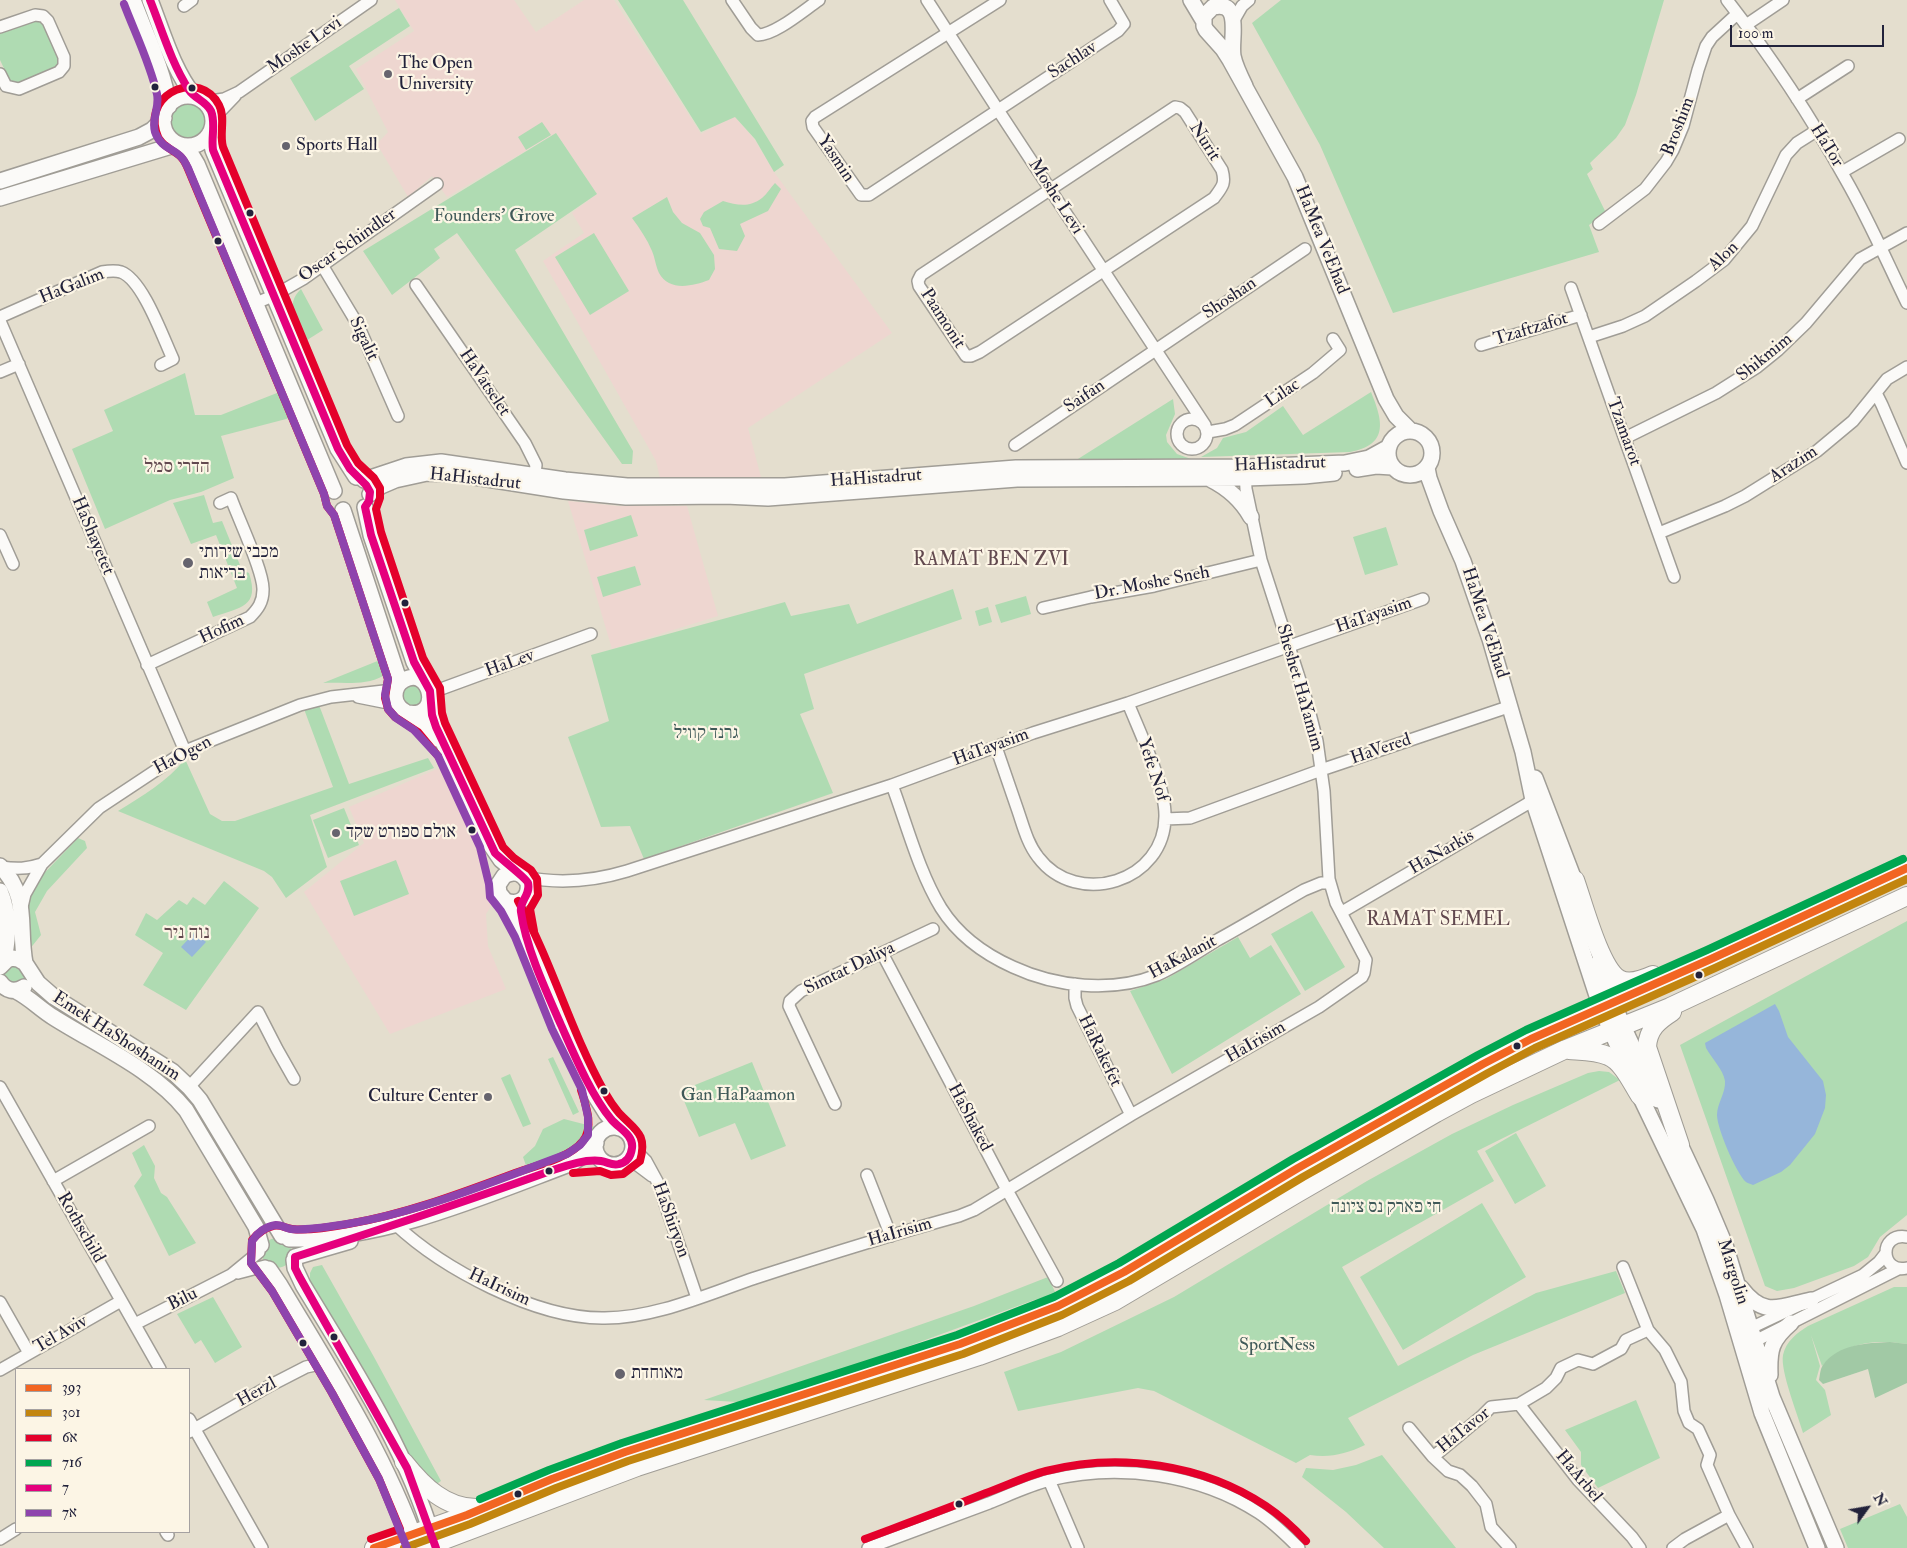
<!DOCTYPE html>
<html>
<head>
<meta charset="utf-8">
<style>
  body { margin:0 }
  #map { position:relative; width:1907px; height:1548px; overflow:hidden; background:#e4dece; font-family:"IM FELL Double Pica","Frank Ruhl Libre",serif }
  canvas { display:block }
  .legend { position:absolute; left:15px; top:1368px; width:175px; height:165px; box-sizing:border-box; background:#fcf5e5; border:1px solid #a5a1a1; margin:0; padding:6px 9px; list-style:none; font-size:15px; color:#22223b }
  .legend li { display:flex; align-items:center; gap:10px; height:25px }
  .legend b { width:25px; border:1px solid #a5a1a1 }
  .north { position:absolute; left:1842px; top:1483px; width:50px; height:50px; -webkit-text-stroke:4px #fcf5e5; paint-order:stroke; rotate:58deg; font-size:14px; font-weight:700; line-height:20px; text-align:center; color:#22223b }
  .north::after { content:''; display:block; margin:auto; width:18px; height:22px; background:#22223b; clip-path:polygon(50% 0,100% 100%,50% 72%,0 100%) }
  .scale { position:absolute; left:1730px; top:25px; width:154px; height:22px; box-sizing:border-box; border:2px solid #22223b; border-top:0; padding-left:6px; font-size:15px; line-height:18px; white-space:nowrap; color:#22223b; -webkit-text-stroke:4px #fcf5e5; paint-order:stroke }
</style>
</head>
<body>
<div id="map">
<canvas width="1907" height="1548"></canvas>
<ul class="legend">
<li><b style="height:6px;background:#f26522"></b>393</li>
<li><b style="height:6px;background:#c2850f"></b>301</li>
<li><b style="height:6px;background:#e4002b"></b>6א</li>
<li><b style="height:6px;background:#00a651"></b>716</li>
<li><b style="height:6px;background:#e5007d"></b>7</li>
<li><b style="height:6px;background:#8e44ad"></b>7א</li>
</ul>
<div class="north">N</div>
<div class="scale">100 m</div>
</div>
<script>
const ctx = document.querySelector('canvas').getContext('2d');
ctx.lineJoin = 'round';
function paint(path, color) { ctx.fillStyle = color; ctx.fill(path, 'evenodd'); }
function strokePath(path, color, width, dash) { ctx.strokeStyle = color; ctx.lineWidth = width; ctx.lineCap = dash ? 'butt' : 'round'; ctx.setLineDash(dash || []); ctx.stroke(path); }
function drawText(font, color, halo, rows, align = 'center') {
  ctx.font = font + ' "IM FELL Double Pica","Frank Ruhl Libre",serif'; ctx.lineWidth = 4.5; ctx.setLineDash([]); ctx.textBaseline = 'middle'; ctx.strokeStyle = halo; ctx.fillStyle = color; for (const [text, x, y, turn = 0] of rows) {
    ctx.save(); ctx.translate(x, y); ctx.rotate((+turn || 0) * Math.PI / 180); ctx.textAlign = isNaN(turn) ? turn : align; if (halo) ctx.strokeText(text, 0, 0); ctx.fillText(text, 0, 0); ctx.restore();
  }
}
const built = new Path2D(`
  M395,0h119l22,32 48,-32h30l87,134 33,-18 20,23 20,33 118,161 -144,95 14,53h-72l-30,-3 -4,-17 -113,-200 41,-28 -12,-20 25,-19 -41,-61 -109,64 -15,-21 -24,21 -31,-53 11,-12 -32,-63 58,-38z
  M568,501l50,5h69l31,110 -106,33z
  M444,766l42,94 8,42 -8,12 2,32 18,43 -116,45 -86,-142 60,-49 -15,-36z`);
const green = new Path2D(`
  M618,0h65l101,165 -10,7 -19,-33 -20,-22 -34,15z
  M1281,0h383l-28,95 -11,30 -9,13 -26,25 3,6 -6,5 19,39 -17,12 10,27 -206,61 -73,-168 -68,-122z
  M399,8l11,18 -61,40 15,23 -49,32 -25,-43z
  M35,21h5l3,3 15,34v6l-2,3 -38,16 -8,-2 -10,-21v-29z
  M168 121a20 20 0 1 1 40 0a20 20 0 1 1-40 0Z
  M542,122l9,13 -25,15 -8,-13z
  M556,133l41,61 -82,56 118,201 -1,13h-10l-165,-231 -23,16 6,9 -48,37 -29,-44z
  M775,183l6,6 -13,22 -28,13 5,12 -8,15 -18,-2 -9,-21 -7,-2 -3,-7 4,-7 19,-11c14,4 26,7 39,-3 5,-4 8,-10 13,-15z
  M667,197l6,15 9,11 18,10 14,22 1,14 -6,11c-16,6 -40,12 -50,-7 -3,-6 -4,-15 -7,-22 -5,-12 -12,-22 -20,-33z
  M594,233l35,58 -39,24 -35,-58z
  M301,289l22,41 -19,12c-7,-17 -20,-38 -3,-53z
  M185,373l10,42h26l61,-24 8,27 -69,18 13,42 -33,14 -31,8 -65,29 -33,-80 41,-18 -9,-21z
  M1371,392c12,29 18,53 -21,60l-149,5 16,-9 6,-10 23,-6 37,-26 20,29z
  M1173,399l2,15 -9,21 1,7 10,12 14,5 -121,5z
  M204,495l9,28 9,-2 20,49 7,3c11,34 -8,34 -36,44l-6,-15 30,-14 -21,-53 -25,9 -18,-41z
  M631,515l7,21 -48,15 -6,-21z
  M1386,527l12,38 -33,10 -12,-38z
  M635,566l6,19 -38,12 -6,-20z
  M953,589l9,30 -158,55 10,35 -14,5 33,79 -189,66 -14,-33 -29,1 -33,-90 41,-16 -18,-66 194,-53 6,14 58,-12 8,20z
  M1026,596l5,18 -30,9 -6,-18z
  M988,607l4,15 -13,4 -4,-15z
  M380,660l3,9v7c-18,10 -40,6 -60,7z
  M414,683l11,11 -7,13 -13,-1 -5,-14 3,-4z
  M319,705l30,79 79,-26 6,10 -124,47 17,52 -41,31 -14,-21 -8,-6 -146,-60c24,-15 49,-29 67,-52l25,55 12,7h13l98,-34 -29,-78z
  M344,808l15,37 -31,13 -15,-38z
  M78,838l7,3 2,7 -40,43 -12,21 6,23 -12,15 -1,-47 2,-15z
  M396,860l13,34 -55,22 -14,-35z
  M224,881l35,27 -73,102 -43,-25 20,-32 -28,-18 11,-22 11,7 22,-20 8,5 6,-8 12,8z
  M1312,911l33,56 -40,24 -34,-57z
  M1907,921v294l-27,22 -12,20 -14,9 -60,22 -17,3 -12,-5 -85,-241z
  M1238,937l12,21 21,-13 30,49 -129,80 -42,-83 36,-12z
  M17,961l11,17 -8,9 -20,-8v-7z
  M553,1057l26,55 -6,3 -25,-56z
  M752,1062l34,84 -35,14 -16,-37 -36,14 -19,-46z
  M1599,1071l10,1 11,8 -143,71 17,30 -152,86 56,99 138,-73 80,-22 9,22 -152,62 -125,63 17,27c-19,9 -35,13 -55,10l-14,8 -142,-72 -16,-3 -120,23 -14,-39 57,-20 113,-55 193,-116 85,-47 61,-29 75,-32z
  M510,1074l21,50 -8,3 -22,-49z
  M564,1119l31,8 -1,8 -8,15 -57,24 -6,-17 12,-11 8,-17z
  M1516,1133l30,53 -31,18 -30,-53z
  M144,1145l11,21 -1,12 7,15 6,4 29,46 -27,13 -35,-70 8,-11 -10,-22z
  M1482,1203l44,74 -123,73 -43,-73z
  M262 1253a15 15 0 1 1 30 0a15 15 0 1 1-30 0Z
  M322,1265l52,92 67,124 -6,4 -21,-19 -13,-20 -67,-124 -24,-39v-10l3,-6z
  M1048,1277l8,17 -22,6 -280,103 -50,-3 270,-94z
  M1894,1287h13v57c-34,-5 -59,-2 -85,22l-11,-31 9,31 -4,14 9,10 6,25 -28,18c-5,-18 -23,-62 -20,-78 3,-14 14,-22 25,-29z
  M213,1297l29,50 -27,16 -14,-23 -6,4 -18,-30z
  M1636,1400l24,58 -62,30 -17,-23v-13l-16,-22z
  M1382,1455l74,93h-72l-38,-36 -44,-35 4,-9 27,2 23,-5z
  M1900,1504l7,13v31h-59l-8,-19z`);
const forest = new Path2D(`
  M1890,1342l17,2v39l-32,15 -7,-29 -45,15 -4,-4c1,-4 1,-11 4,-15 15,-21 44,-22 67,-23z`);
const water = new Path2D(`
  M195,932l11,10 -14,15 -11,-10z
  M1775,1004l4,7 9,26 35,44 3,14 -1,13 -10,26 -25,31 -9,7 -28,13c-2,-1 -6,-2 -7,-3 -10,-9 -29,-54 -29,-67 0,-11 9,-23 8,-34 -2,-12 -13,-22 -19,-33l-1,-5z`);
const street = new Path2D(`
  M732,0l19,28 7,7c17,0 46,-25 61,-35
  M927,0l71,110 207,315
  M1000,0l-185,117 -3,4 1,6 48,68h8l249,-164 6,-7 -14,-24
  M1727,0c43,55 85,119 119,180 23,40 41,82 61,123
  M184,6l8,-6
  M1234,20l8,-14 7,-6
  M1746,25l37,-25
  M0,27l35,-12 8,1 5,5 16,36v9l-5,6 -40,17 -13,-3 -6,-12
  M1797,99l51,-33
  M204,102l20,-3 15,-7 132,-92
  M1175,107l5,1 5,4 37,58c4,14 0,17 -8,28l-234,154 -9,4h-5l-47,-70 -1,-5 3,-6z
  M213,119l22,-23
  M1842,172l57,-33
  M1599,224l46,-35 21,-27 7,-12 10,-24 15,-56 8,-24 6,-9 25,-23
  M322,265l36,60 40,91
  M416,285l109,158 11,22 -2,17
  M1571,288l103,289
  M256,303l19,-8 28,-16 134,-95
  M0,317l102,-45c6,-1 13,-2 19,0 22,8 42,66 52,87l-12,6
  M0,321l185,430
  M1589,337l34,-11 22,-10 51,-35 28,-21 28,-34 34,-71 11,-12 19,-12
  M1481,345l100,-30
  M0,372l19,-8
  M1876,393l6,12 25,58
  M1177 434a15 15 0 1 1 30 0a15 15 0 1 1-30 0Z
  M1208,432l17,-3 10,-4 78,-52 27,-23 -7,-11
  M1625,438l91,-45 41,-26 21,-17 28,-27 54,-64 47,-26
  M1015,445l290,-196
  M1659,533l66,-27 20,-10 72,-45 36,-30 34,-42 20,-12
  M0,535l13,29
  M1043,608l48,-11 63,-11 107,-26
  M147,665l103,-48c8,-8 13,-15 13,-27 1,-18 -25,-72 -32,-92l-11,5
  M430,693l161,-59
  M358,697l30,6 14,7
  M996,747c7,20 14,41 21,61 6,17 10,35 21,49 39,52 128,25 127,-42 0,-30 -25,-82 -37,-112
  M892,785c15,40 27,87 49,123 17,27 43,46 72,59 43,20 99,26 144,8 22,-10 42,-24 62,-36 29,-16 57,-33 85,-49l17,-7h9
  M1165,819l25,-1 131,-48 190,-64
  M1,867c16,2 26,2 41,-3
  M524,877c34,7 70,4 103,-6l265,-86 141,-52 95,-30 295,-104
  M22,907l3,-13 17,-30 57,-56 86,-57 115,-46 31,-8 53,-6 13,-3
  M1342,912l185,-108 10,-9
  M882,953l125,237 50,91
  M1075,984v14l2,8 54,109
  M0,1087l160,282
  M189,1087l69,-75 19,37 17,30
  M835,1104l-46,-98 1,-5 11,-10 132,-62
  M633,1148l13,13 12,22 39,115
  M625,1162l11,2 16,12
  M867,1175l24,61
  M53,1181l96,-55
  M395,1224c48,45 140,94 207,94 51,1 106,-24 153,-40 68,-22 135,-43 204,-62l15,-6 157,-95 188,-108 43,-30 2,-4 2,-13 -30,-57 -7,-24 -5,-88 -7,-50 -10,-39 -46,-142 -15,-71 -1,-18
  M1907,1237c-29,-5 -27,37 0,31
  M1623,1267l25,63
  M238,1273l27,-7
  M0,1302l29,51
  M135,1324l96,-49 28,-23
  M1745,1333l12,-8 106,-50 16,-13 7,-9
  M1748,1340l6,1 7,-3 137,-69
  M0,1370l121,-69
  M1519,1404l59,76 54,57 8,11
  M189,1419l73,129
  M1409,1428l24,29 15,14 12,4 12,11 14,18 5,23 19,21
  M189,1432l82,-47 35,-18 14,-3 9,3
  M1433,1457l48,-40 10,-10 28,-3 27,-16 10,-10 5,-10 17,-8 15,4 28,-15 5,-9 22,-10 17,20 16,32 3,29 5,12 9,6 12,26 -3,10 22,50 -44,24 -12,9
  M1049,1480l29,68
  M1729,1515l18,33
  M166,1532l2,3
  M0,1539l16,-10
  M868,1548c41,-15 81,-30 121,-45 20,-8 41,-18 61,-23 68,-17 150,-6 209,33 15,10 28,23 40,35`);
const secondary = new Path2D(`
  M133,0c13,35 30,69 36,106
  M150,0c13,33 23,70 45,97
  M1191,0l12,20
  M1245,86c-5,-10 -10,-20 -12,-30 -3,-17 10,-56 -20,-49l-9,9v10l2,4 17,19 7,11 65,117 91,222 10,17 15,15
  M163 121a25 25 0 1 1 50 0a25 25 0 1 1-50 0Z
  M211,131l-1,7 3,12 125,299 18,28
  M183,146l8,8 6,10 137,327
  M0,181l139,-44 13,-7 12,-12
  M0,198l178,-54
  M1388 453a22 22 0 1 1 44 0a22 22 0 1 1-44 0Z
  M1427,468l2,10 12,33 22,50 27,78 33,113 10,48 68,208 39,88 64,133 23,66 35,118 55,135
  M1357,469l19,-3 16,1
  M1210,479c18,9 31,20 41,38
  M364,480l42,-14 35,-4 124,18 62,6h158l231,-18 230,-1 99,-4 24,-5 20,-11
  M370,494l11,-8 14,-6 32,-7 29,1 108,17 62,6 99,-1 43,2 249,-19 228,-1 59,-2 30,-3
  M365,507l6,28 43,127 11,21
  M343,510l55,167v8
  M430,700l6,27 54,117 11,16 16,13
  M408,713c35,6 23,-48 -4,-33 -6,3 -9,9 -9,16 0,15 16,17 26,26 6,5 11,11 16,17
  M1535,778l43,112
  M0,866c30,30 18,60 25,97
  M0,891c9,21 10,51 2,72
  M506,901c13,5 24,-3 22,-18 -5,-10 -14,-13 -24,-7l-6,9 1,8 10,12 15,28 37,92 35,72 10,16 13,15
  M1600,960l13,43 15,34 30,63
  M0,967l7,-7 5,-2 6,1 7,4 13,20 16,14 118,74 17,16 11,13 82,136
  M0,982c6,9 15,11 24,5
  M16,991c14,7 24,18 37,26 44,28 100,52 133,93l70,117 5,18
  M595 1146a19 19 0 1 1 38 0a19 19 0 1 1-38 0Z
  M1676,1136l30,64 19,45 47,152 64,151
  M289,1239c96,1 195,-43 283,-76l15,-10 9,-10
  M295,1257l55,-16
  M294,1260l1,8 8,17c49,81 103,163 130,254
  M269,1269l11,16c50,84 104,167 137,260
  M1741,1288c23,30 38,19 70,12
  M1770,1375c-1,-25 1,-35 21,-52`);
const primary = new Path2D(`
  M1575,880c8,22 25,88 44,99 10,6 25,0 34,-4
  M1672,1012c-14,9 -24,17 -25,35l33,98
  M1569,1050c12,1 28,1 39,6 15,6 24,28 32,40
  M404,1462c19,24 42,47 74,46
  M374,1548l93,-33 85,-36 73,-27 335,-108 98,-38 66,-34 174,-104 185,-104 48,-25 180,-80 196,-91
  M423,1548l214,-81 342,-111 79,-29 57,-26 181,-107 140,-81 35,-19 95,-45 104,-42 237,-111`);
const bus1 = new Path2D(`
  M374,1548l93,-33 85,-36 73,-27 335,-108 98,-38 66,-34 174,-104 185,-104 48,-25 180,-80 196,-91`);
const bus2 = new Path2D(`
  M404,1548l66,-24 86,-36 72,-27 335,-107 99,-39 67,-34 174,-104 185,-104 47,-25 180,-80 192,-89`);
const bus3 = new Path2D(`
  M438,756l-20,-24 -23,-15 -7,-8 -3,-11 3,-19 -54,-164 -7,-9 -3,-12 -136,-325c-2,-5 -5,-10 -8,-13 -10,-8 -21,-11 -24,-25 -11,-39 44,-62 63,-26 7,13 0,28 4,42l124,298 11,18 16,15 6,10v10l-4,11 5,23 42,126 17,30 2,25 3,10 58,124 11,11 17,12 6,9 1,16 -8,14 4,22
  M518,901c34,61 52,129 86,190 4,7 10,16 15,22 16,17 29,21 21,48l-17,13 -12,1 -11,-4 -27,2
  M371,1539l29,-10 -21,-50 -47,-86 -60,-102 -21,-28 1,-23c6,-7 12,-12 21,-14 7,-2 12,2 19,3 15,2 40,-2 56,-5 58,-10 113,-31 167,-51 20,-7 55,-15 68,-32 11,-15 3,-35 -2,-51
  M865,1539c40,-15 81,-30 121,-46 20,-7 40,-17 60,-22 73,-19 157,-7 220,35 15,10 28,22 40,35`);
const bus4 = new Path2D(`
  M480,1499l69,-29 73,-27 335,-108 97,-38 65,-34 174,-104 185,-104 48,-25 181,-80 196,-91`);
const bus5 = new Path2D(`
  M150,0c12,30 21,62 39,90 6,9 17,11 22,21 5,12 0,26 2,39l125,299 12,20 16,16 4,7 -1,9 -4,6 6,28 43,127 16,29 2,24 4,12 59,126c6,6 32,26 33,30 3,12 -9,18 -7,29 5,36 25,79 40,113 13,29 30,70 50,94 7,9 23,16 21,29 -1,8 -4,14 -13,16 -7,2 -11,-2 -18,-3 -15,-2 -33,4 -48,9 -85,31 -171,59 -258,87v11l4,8 108,192 29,80`);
const bus6 = new Path2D(`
  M124,4c11,29 26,59 33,90 3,15 -6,24 -2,38 6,17 19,16 27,26 3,3 4,7 6,10l136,326 3,12 7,9 54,164 -3,16 3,14 8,9 18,12 24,26 42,91 9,37 1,13 11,14 14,26 37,92 30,61 6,27v18l-8,10 -13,9c-70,26 -146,58 -220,70 -14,2 -43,7 -56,5 -5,-1 -10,-4 -15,-4 -10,1 -19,8 -24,16l-1,22 21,28 60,102 47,86 28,69`);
const markers = [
  [388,74,5,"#66646e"],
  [155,87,4.5,"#22223b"],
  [192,88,4.5,"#22223b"],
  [286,146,5,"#66646e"],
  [250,213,4.5,"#22223b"],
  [218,241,4.5,"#22223b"],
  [188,563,6,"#66646e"],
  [405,603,4.5,"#22223b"],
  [472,830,4.5,"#22223b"],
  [336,833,5,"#66646e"],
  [1699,975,4.5,"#22223b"],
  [1517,1046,4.5,"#22223b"],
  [604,1091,4.5,"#22223b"],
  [488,1097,5,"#66646e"],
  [549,1171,4.5,"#22223b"],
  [334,1337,4.5,"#22223b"],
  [303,1343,4.5,"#22223b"],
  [620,1374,6,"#66646e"],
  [518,1494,4.5,"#22223b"],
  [959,1504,4.5,"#22223b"]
];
const streetNames = [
  ["Moshe Levi",305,46,-35],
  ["Sachlav",1073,61,-33],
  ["Broshim",1679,127,-69],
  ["Nurit",1204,142,57],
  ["HaTor",1826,146,58],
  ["Yasmin",835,159,56],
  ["Moshe Levi",1055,197,57],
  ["HaMea VeEhad",1321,240,68],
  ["Oscar Schindler",348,246,-35],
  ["Alon",1724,257,-44],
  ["HaGalim",72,287,-22],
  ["Shoshan",1230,299,-34],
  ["Paamonit",942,319,57],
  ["Tzaftzafot",1531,330,-17],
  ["Sigalit",363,339,64],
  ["Shikmim",1765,358,-39],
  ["HaVatselet",484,383,56],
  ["Lilac",1283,394,-34],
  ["Saifan",1085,397,-34],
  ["Tzamarot",1623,432,70],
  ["HaHistadrut",1280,465,-2],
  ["Arazim",1794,465,-33],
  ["HaHistadrut",876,479,-4],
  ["HaHistadrut",475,480,6],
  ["HaShayetet",92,536,67],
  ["Dr. Moshe Sneh",1152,584,-11],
  ["HaTayasim",1374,616,-19],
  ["HaMea VeEhad",1484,623,72],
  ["Hofim",222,630,-25],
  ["HaLev",510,664,-20],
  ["Sheshet HaYamim",1299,688,74],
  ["HaTayasim",991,748,-20],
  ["HaVered",1381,750,-19],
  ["HaOgen",183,756,-28],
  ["Yefe Nof",1152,770,72],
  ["HaNarkis",1442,853,-30],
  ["HaKalanit",1183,958,-28],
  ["Simtat Daliya",850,969,-26],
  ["Emek HaShoshanim",116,1037,33],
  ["HaIrisim",1256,1043,-30],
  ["HaRakefet",1099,1051,64],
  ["HaShaked",969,1118,62],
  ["HaShiryon",670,1220,70],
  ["Rothschild",80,1228,60],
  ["HaIrisim",900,1233,-16],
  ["Margolin",1732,1272,72],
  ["HaIrisim",499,1288,25],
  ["Bilu",183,1300,-27],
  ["Tel Aviv",61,1335,-30],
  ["Herzl",257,1393,-29],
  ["HaTavor",1464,1431,-39],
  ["HaArbel",1578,1477,50]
];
const poiNames = [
  ["The Open",398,64],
  ["University",398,85],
  ["Sports Hall",296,146],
  ["מכבי שירותי",199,553],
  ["בריאות",199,574],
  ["אולם ספורט שקד",346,833],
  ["Culture Center",478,1097,"right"],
  ["מאוחדת",631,1374]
];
const parkNames = [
  ["Founders' Grove",494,217],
  ["גרנד קוויל",706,734],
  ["Gan HaPaamon",738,1096],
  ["חי פארק נס ציונה",1386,1208],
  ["SportNess",1277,1346]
];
const neighbourhoodNames = [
  ["הדרי סמל",177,468],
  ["RAMAT BEN ZVI",991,561],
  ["RAMAT SEMEL",1438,921],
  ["נוה ניר",187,934]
];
paint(built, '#eed6d0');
paint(green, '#afdbb2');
paint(forest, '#a1c9a5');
paint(water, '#96b6da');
strokePath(street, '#a09d96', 14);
strokePath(secondary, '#a09d96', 18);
strokePath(primary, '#a09d96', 20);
strokePath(street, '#fbfaf8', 11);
strokePath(secondary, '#fbfaf8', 15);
strokePath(primary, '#fbfaf8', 18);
strokePath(bus1, '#f26522', 8);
strokePath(bus2, '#c2850f', 8);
strokePath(bus3, '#e4002b', 8);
strokePath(bus4, '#00a651', 8);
strokePath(bus5, '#e5007d', 8);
strokePath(bus6, '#8e44ad', 8);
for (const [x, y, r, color] of markers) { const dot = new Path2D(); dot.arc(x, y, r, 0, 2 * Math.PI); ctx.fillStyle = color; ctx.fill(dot); strokePath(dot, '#fcf5e5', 2); }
drawText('18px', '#22223b', '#fcf5e5', streetNames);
drawText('18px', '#22223b', '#fcf5e5', poiNames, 'left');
drawText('18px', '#3f5958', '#fcf5e5', parkNames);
drawText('19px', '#62494f', '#fcf5e5', neighbourhoodNames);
</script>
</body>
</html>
